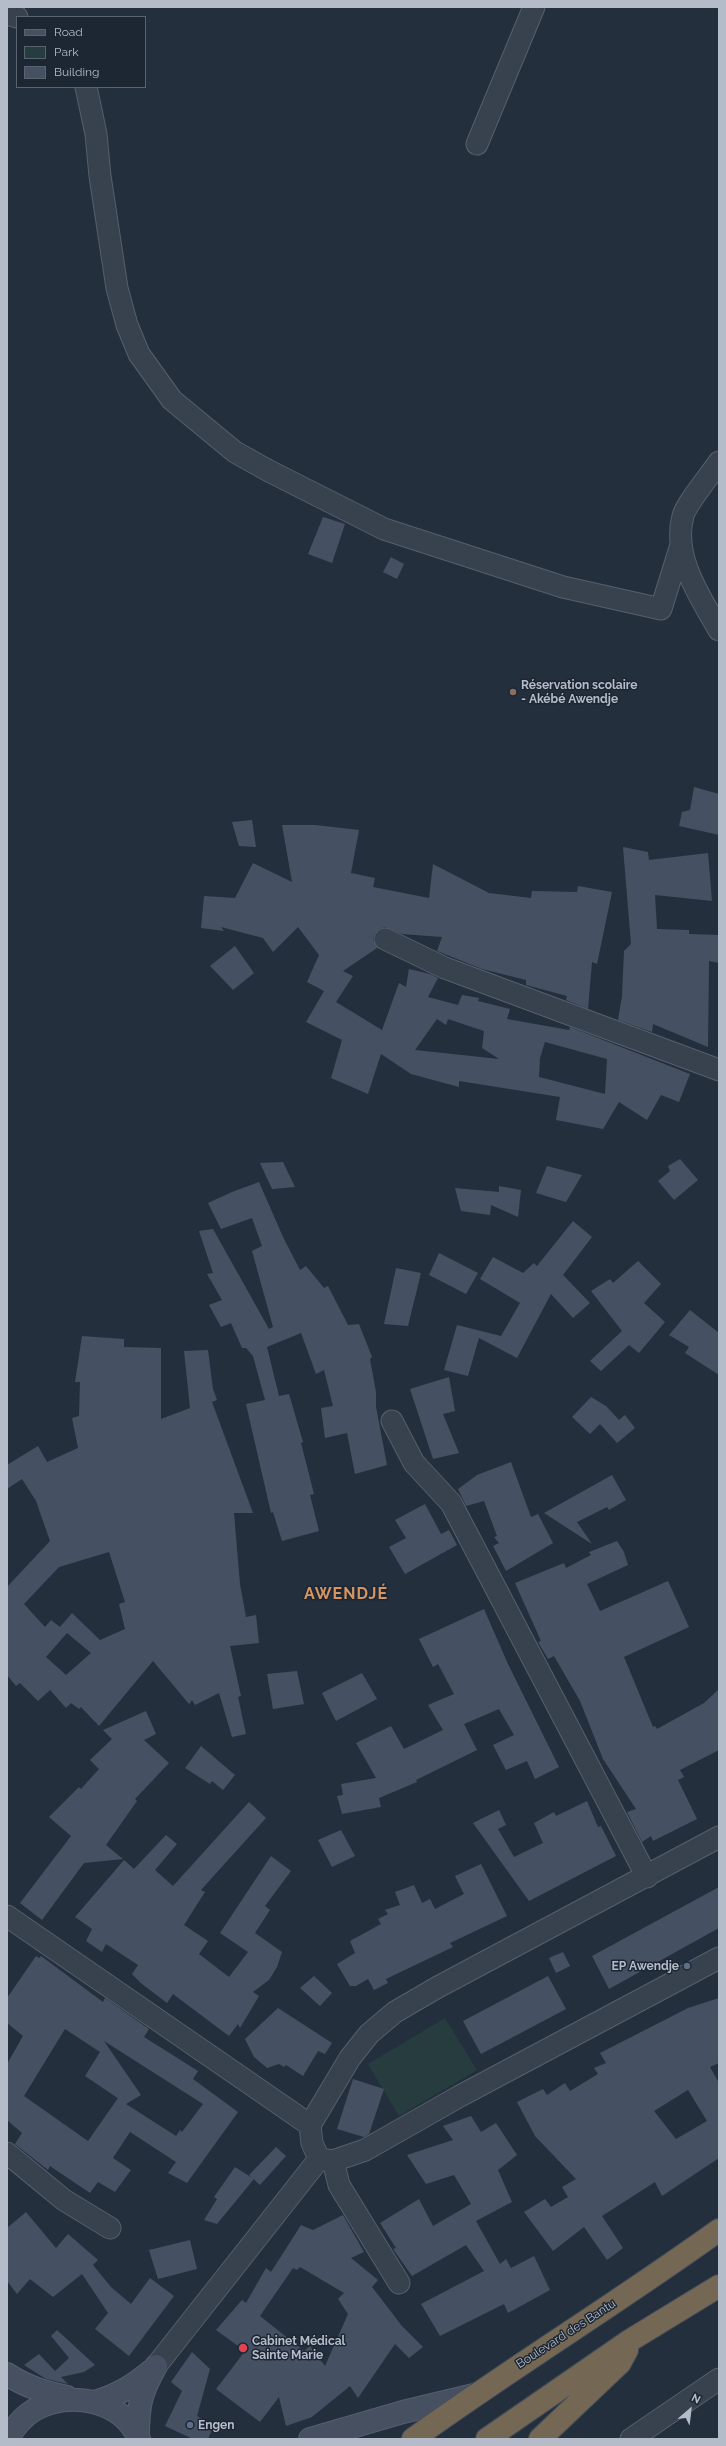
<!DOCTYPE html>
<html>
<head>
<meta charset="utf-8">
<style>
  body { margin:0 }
  #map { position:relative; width:726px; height:2446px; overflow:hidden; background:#242f3e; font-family:Raleway,sans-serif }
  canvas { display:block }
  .frame { position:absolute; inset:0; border:8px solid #b4bcc9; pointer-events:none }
  .legend { position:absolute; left:16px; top:16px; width:130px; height:72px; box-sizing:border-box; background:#1d2633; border:1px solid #59626f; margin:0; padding:5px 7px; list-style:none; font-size:12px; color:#b4bcc9 }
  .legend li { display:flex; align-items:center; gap:8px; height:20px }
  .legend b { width:20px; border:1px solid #59626f }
  .north { position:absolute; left:670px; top:2390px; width:40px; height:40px; -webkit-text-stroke:3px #1d2633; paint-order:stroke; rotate:28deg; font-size:11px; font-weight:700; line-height:16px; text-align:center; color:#b4bcc9 }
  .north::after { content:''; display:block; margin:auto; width:14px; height:18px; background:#b4bcc9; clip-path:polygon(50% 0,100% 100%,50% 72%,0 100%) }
</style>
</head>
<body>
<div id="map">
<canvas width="726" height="2446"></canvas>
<div class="frame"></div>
<ul class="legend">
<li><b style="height:5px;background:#465061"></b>Road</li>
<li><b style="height:11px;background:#263c3f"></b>Park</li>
<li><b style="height:11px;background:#455162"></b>Building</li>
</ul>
<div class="north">N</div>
</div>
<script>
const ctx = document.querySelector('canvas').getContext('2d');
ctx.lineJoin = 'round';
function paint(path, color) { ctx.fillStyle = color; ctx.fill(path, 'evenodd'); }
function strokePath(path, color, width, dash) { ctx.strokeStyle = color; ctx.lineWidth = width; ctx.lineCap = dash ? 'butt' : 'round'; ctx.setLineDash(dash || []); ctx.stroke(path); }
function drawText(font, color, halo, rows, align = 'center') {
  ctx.font = font + ' Raleway,sans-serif'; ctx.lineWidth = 3; ctx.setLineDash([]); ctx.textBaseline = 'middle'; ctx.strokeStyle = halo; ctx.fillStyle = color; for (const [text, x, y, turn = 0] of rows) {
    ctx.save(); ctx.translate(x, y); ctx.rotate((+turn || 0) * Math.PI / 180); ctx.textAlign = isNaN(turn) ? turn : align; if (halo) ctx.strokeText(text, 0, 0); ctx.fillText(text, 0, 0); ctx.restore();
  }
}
const green = new Path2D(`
  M445,2018l32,52 -78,46 -31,-52z`);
const building = new Path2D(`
  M323,517l22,7 -13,39 -24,-9z
  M391,557l13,7 -7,15 -14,-7z
  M694,787l25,7v41l-40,-9 3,-14 8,-2z
  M252,820l4,27 -17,-1 -7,-24z
  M282,825h33l44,5 -8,43 24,5 -2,9 56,11 4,-34 56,29 42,5 1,-7 45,1 1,-6 34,6 -15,72 -5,-2 -4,47 -22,-9 1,-4 -41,-11v-5l-44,-11 -45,-18 5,-14 -40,-3 -17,-7 -6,2 -5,5 -1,6 4,8 -34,23 10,5 -17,26 46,28 17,-47 7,4 3,-18 21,5 8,4 -10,19 30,8 4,-10 17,3 -1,3 32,8 -3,10 62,11 1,-3 120,47 -11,28 -18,-7 -14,25 -28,-18 -16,27 -47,-9 4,-23 -101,-16v6l-48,-13 -30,-20 -13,40 -37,-16 11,-38 -36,-18 18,-31 -17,-9 12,-27 -21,-28 -25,25 -10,-14 -42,-11 3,4 -23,-3 3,-32 31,2 18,-35 39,19zM437,1019l9,6 2,-6 36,12 -2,17 17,11 -84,-9zM545,1042l62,17 -2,35 -66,-17 1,-19z
  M623,847l25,5 1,8 59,-7 4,48 -57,-6 2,34 32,1v4l30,1v28l-10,-2 -1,86 -55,-23 -1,8 -34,-12 4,-24 2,-45 7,-7z
  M235,946l19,27 -21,17 -23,-24z
  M680,1159l18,21 -24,20 -16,-19 12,-10 -2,-5z
  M283,1162l12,25 -23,2 -12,-26z
  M547,1166l35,9 -16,27 -30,-9z
  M259,1182l24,55 17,33 6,-4 18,22 4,-2 20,39 11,-1 13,33 -2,2 6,33v15l11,58 -32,9 -8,-41 -22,5 -4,-30 12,-2 -9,-36 -8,4 -15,-41 -34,14 12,49 10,-2 14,48 -2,1 13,51 -4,1 9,36 -37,10 -9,-29 -2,1 -25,-109 19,-4 -12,-44 -7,-8h-4l-11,-25 -10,4 -12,-22 13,-5 -15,-26 6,-1 -14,-42 14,-2 56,100 4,-2 -21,-76 10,-5 -10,-28 -31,11 -13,-26 24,-11z
  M499,1186l22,4 -3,27 -27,-12 -1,10 -29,-4 -6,-23 44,4z
  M573,1221l19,16 -29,38 27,28 -17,15 -22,-24 -34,64 -38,-20 -11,38 -24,-6 13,-45 44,11 19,-33 -40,-24 13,-22 30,16 11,-10 3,3z
  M439,1253l39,20 -12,21 -37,-19z
  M638,1261l23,23 -17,19 21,19 -26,31 -10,-8 -28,26 -11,-10 32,-30 -31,-40 19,-12 3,4z
  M396,1268l25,5 -13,53 -24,-2z
  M690,1310l29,23v42l-34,-22 4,-6 -20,-12z
  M82,1336l42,3v8l37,1v71l29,-11 -6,-57 24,-1 5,39 4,11 -5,2 41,111h-19l6,71 6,33 10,-2 3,28 -29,3 11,50 -3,1 8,37 -14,3 -13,-44 -24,12 -3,-5 -3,4 -36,-43 -54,65 -18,-19 -2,2 -8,-6 -5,5 -16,-18 -12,11 -18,-18 -4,3 -9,-11v-88l43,-46 -14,-40 -14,-22 -15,10v-24l31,-19 9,16 31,-14 -6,-30 7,-2 1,-34h-5zM109,1552l16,50 -6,2 6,25 -25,11 -28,-27 -12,14 -9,-7 -6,7 -21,-23 35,-37zM67,1633l24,20 -25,22 -20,-18z
  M449,1377l6,34 -12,3 16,39 -26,6 -23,-70z
  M591,1397l15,9 13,14 6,-5 10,13 -18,15 -17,-19 -10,10 -18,-17z
  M511,1462l20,55 7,-3 15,29 -47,28 -13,-25 6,-3 -5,-6 3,-1 -13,-35 -18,5 -8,-17 19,-14z
  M612,1475l14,25 -17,10 -2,-3 -30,15 15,22 -48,-31z
  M425,1504l16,30 8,-4 8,15 -52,29 -16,-27 17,-9 -11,-18z
  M617,1541l7,11 4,13 -41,19 13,27 68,-30 21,46 -65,30 29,70 2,-1 2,3 47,-26 15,-14v61l-39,20 4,7 -6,3 19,39 -44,22 -2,-5 -9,6 -15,-30 9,-3 -33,-50 -23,-58 -26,-45 -6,3 -10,-17 3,-1 -26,-58 49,-20 2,5 25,-13 -2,-3z
  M484,1609l24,55 51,103 -24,12 -8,-18 -21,9 -13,-25 21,-10 -15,-26 -35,15 13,26 -61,30 1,2 -38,16 2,9 -39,7 -5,-18 6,-1 -2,-11 35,-6 -20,-35 35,-17 13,23 39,-19 -15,-25 26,-11 -16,-30 -5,3 -14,-28z
  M297,1671l7,33 -31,5 -6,-35z
  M362,1673l15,26 -41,22 -14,-28z
  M146,1711l10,23 -12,6 25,23 -34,36 2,2 -31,44 17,14 -39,4 -42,57 -22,-17 51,-67 -22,-19 30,-30 2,2 18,-20 -9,-9 22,-21 -9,-9z
  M201,1746l34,29 -12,15 -11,-9 -2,3 -25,-16z
  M587,1801l11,26 3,-1 15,30 -87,45 -56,-78 26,-13 7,15 -8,4 16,28 29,-14 -9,-20 20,-11 2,4z
  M249,1802l17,16 -65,72 4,2 -21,33 24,16 -9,13 30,23 19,-25 -28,-19 51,-77 20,15 -26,35 5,4 -15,23 27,19 -5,15 -8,13 -16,12 6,4 -19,32 -2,-4 -9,12 -56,-42 -6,9 -25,-19 -10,-10 6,-9 -32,-21 -4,8 -16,-11 6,-12 -17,-12 49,-57 10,9 32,-34 11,9 -22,26 18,16z
  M341,1830l14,26 -23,11 -14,-27z
  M481,1864l26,52 -57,27 3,4 -67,32 2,4 -14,7 -6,-11 -12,7h-6l-13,-22 18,-11 -5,-12 31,-17 -3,-5 10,-5 -3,-4 15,-5 -5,-13 19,-7 8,18 8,-4 5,10 29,-15 -9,-18z
  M719,1887v41l-110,61 -17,-33z
  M563,1952l7,14 -14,7 -7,-15z
  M36,1956l3,2 2,-2 62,46 2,-4 44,31 -5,8 54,34 -5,8 45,33 -51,71 -19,-10 8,-11 -46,-30 -17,26 18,12 -16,22 -17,-10 -8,11 -40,-27 -2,4 -33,-26 7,-11 -15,-13v-56l16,-28 -16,-13v-25zM65,2029l35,23 -15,24 34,23 -1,-1 -30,43 -64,-45zM104,2041l99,63 -21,28 -2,-2 -4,6 -50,-32 15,-9z
  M314,1976l18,17 -12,13 -20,-18z
  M548,1976l18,33 -85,45 -18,-33z
  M719,1998v65l-9,4 9,16v75l-57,38 -7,-14 -53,34 21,32 -16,12 -23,-33 -31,24 -29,-39 21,-13 6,8 17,-10 -6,-10 14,-8 -41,-43 -18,-34 26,-13 4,6 18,-12 5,8 28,-17 -4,-6 12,-5 -6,-10 88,-45zM688,2090l19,31 -31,18 -22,-28z
  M278,2008l54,35 -7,11 -7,-3 -15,25 -17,-11 -2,2 -5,-3 -12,4 -13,-11 -9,-18z
  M353,2079l31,10 -15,45 -5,3 -27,-8z
  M471,2116l10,16 15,-9 21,32 -19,15 14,32 -36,19 24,43 6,-5 5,9 23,-12 16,34 -42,23 -4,-9 -64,32 -19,-32 63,-33 -18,-26 -54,31 -19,-27 3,-1 -16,-25 39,-24 14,27 38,-22 -17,-29 -28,9 -19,-29 46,-15 -10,-14z
  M276,2147l10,9 -26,29 -11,-10z
  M235,2167l19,12 -37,45 -13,-4 13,-21 -3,-2z
  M26,2212l30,36 12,-14 30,26 -5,5 18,22 20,17 19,-26 24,18 -45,60 -34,-27 13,-16 -26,-39 -29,23 -23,-18 -13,15 -10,-13v-53z
  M343,2215l21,37 -13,6 27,22 -6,7 30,39 21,21 -14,11 -14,-14 -37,54 -8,-12 -38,31 -26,9 -7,-29 -19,25 -44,-33 29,-38 -29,-21 26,-30 4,3 20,-35 5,4 30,-47 12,5zM300,2267l44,26 -6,6 10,15 -23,52 -15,-20 -6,5 -44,-35 33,-48 4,2z
  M190,2240l7,29 -39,10 -9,-29z
  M57,2330l38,35 -11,7 -23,5 7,7 -22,-5 -22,-14 15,-11 16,17 14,-13 -18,-22z
  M192,2352l18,17 -13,47 17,9 -6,14h-15l-28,-13 17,-35 -11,-9z`);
const street = new Path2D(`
  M7,14l10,3
  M86,87l10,47 4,42 17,112 10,37 12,29 33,46 63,52 34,19 115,58 179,58 98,22 19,-61
  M477,144l57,-137
  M719,462c-8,12 -33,42 -36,54 -11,40 17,81 36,114
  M385,939l60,29 274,102
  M392,1421l22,42 37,40 196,374
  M7,1916l303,209
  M7,2153l57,47 46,28
  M319,2159l-7,-16 -2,-18 40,-67 19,-24 26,-22 43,-25 281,-150
  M319,2159l14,2 32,-11 95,-54 259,-138
  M333,2161l6,24 60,98
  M156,2366l163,-207
  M631,2439l88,-60`);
const secondary = new Path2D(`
  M7,2374c19,13 38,18 60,23
  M95,2402c23,-7 38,-16 56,-31
  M138,2436c0,-32 3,-43 18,-70
  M7,2439c7,-11 15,-22 27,-29 35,-20 88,-11 105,29
  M310,2439l93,-27 71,-17`);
const highway = new Path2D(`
  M413,2439c100,-72 206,-137 306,-209
  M487,2439l142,-98 90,-55
  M540,2439l80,-76 7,-13`);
const markers = [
  [513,692,4,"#8d6e63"],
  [687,1966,4,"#5c6f8a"],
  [243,2348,5,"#e0444e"],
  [190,2425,4,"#5c6f8a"]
];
const poiNames = [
  ["Réservation scolaire",521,685],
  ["- Akébé Awendje",521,699],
  ["EP Awendje",679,1966,"right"],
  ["Cabinet Médical",252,2341],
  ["Sainte Marie",252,2355],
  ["Engen",198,2425]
];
const streetNames = [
  ["Boulevard des Bantu",566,2334,-33]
];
const districtNames = [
  ["AWENDJÉ",346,1594]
];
paint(green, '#263c3f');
paint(building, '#455162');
strokePath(street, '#565f6c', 23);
strokePath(secondary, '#565f6c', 24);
strokePath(highway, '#434c59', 24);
strokePath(street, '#38414e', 21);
strokePath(secondary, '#465061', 22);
strokePath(highway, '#746855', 22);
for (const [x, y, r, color] of markers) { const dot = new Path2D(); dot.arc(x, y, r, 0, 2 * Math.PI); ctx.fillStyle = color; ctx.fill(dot); strokePath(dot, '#1d2633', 1.5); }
drawText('bold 12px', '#b4bcc9', '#1d2633', poiNames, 'left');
drawText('12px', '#b4bcc9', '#1d2633', streetNames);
ctx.letterSpacing = '1px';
drawText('bold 16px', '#d59563', '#1d2633', districtNames);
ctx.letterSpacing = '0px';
</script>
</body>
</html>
